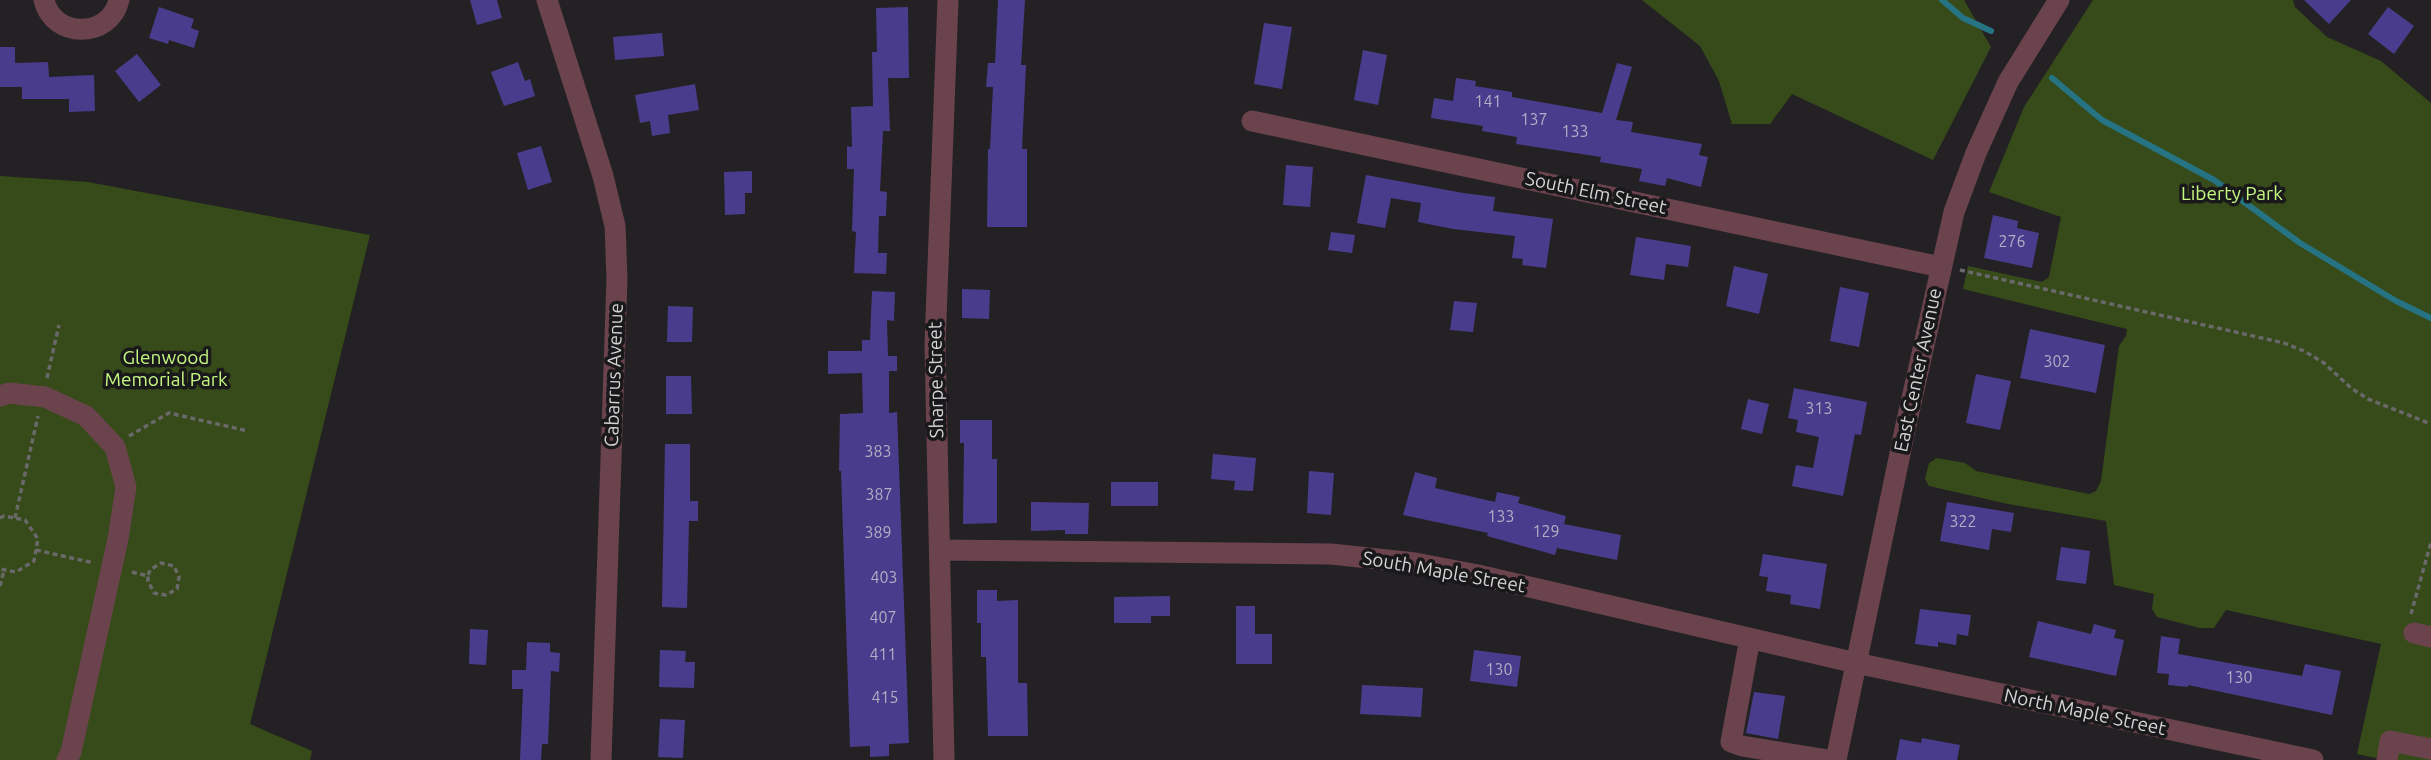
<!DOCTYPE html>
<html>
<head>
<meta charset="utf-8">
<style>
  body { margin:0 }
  canvas { display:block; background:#232123 }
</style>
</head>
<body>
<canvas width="2431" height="760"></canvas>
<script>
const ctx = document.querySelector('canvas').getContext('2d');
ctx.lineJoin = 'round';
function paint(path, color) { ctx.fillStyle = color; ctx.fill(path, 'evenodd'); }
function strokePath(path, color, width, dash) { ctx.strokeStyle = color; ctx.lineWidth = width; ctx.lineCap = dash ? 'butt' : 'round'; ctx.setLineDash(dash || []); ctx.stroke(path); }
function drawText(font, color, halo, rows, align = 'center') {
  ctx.font = font + ' Ubuntu,sans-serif'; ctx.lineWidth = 7; ctx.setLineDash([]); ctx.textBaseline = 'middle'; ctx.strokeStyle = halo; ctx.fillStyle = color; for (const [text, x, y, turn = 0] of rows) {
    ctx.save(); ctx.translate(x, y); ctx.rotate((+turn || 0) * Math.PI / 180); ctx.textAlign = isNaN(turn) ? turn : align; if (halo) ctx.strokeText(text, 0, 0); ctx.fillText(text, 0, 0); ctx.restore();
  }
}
const green = new Path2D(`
  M1642,0h322l27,47 -58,113 -141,-66 -22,30h-38l-13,-43 -19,-35z
  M2093,0h200l2,7 32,30 54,24 50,42v657h-45l-29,-6 24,-110 -155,-34 -12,18h-14l-43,-11 -5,-8 2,-15 -40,-9 -8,-64 -98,-17 -79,-18 -4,-7 4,-16 8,-5 28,5 11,8 113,23 7,-3 5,-10 18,-135 7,-10 1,-7 -164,-40 5,-23 74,16 7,-5 12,-60 -72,-25 35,-85z
  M0,176l88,6 282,53 -120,489 62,27 -2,9h-310z`);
const stream = new Path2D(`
  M1942,0l21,18 28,13
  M2052,78l50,42 112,60 86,63 96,58 35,17`);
const building = new Path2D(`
  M470,0h27l5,18 -25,7z
  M998,0h27l-4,65h5l-4,84h5v78h-40l1,-78h2l3,-62h-7l2,-24h7z
  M2304,0h47l-22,24z
  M159,7l35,12 -3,9 8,3 -5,17 -25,-8 -1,4 -19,-6z
  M908,7l1,71h-21l2,53h-7l-3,60 7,1 -1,24h-7l-1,37h9l-1,21 -32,-1 2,-41 -4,-1 2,-62h-7v-23l5,1 -1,-40 22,-1 -1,-54h5l-1,-44z
  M2388,7l26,19 -20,28 -26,-20z
  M1264,23l28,4 -10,62 -28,-5z
  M662,33l2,23 -49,4 -2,-23z
  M0,47h15v16l33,-1 1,15 45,-2 1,36 -26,1v-13h-47v-12h-22z
  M1363,50l24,5 -9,50 -24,-5z
  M137,54l24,31 -22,17 -24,-31z
  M518,62l7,19 5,-2 5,17 -31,10 -13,-34z
  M1617,63l15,4 -16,53 17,2 -2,10 71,12 -3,11 9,2 -7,30 -34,-9 -2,8 -26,-5 3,-12 -42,-7 1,-5 -85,-13 1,-7 -35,-6 1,-5 -52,-8 3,-20 19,3 3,-23 20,3 -1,5 37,6v5l90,16z
  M695,84l4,26 -31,5 2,18 -18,3 -2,-15 -10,2 -5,-28z
  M541,146l11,36 -24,8 -11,-37z
  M1286,165l27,2 -3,40 -27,-2z
  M752,171v22h-7v21l-20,1 -1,-43z
  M1366,175l97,18 32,4 -2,14 60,8 -7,49 -24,-3 1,-6 -11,-1 3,-22 -62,-7 -35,-7 3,-19 -30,-5 -6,30 -28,-5z
  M1993,215l25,6 -1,7 22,5 -7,35 -48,-10z
  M1331,232l24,3 -3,18 -24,-3z
  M1636,237l55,9 -3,21 -22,-3 -2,16 -34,-5z
  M1734,266l34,8 -9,40 -33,-8z
  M1840,287l29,6 -10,54 -29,-6z
  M962,289l28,1 -1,29 -27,-1z
  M872,291l23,1 -1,29 -7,-1 1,36h9v15h-8v42l8,-1 12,331 -20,1v12l-19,1v-11l-20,1 -9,-276h-2l1,-57 23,-1 -1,-40 -34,1v-23h34v-11h8z
  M1454,301l23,2 -4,29 -23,-2z
  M668,306l25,1 -1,35h-25z
  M2030,329l75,16 -9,48 -76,-15z
  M1976,374l35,7 -11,49 -34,-7z
  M666,376h25l1,38h-26z
  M1794,388l73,14 -6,33 -6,-1 -12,62 -51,-10 4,-21 17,3 6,-31 -23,-5 2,-12 -10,-2z
  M1748,399l21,5 -7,30 -21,-5z
  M960,420h32v39h5v64l-34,1 1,-81h-4z
  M665,444h25v57h8v20h-9l-2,87 -25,-1z
  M1213,454l43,4 -3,33 -19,-1 1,-9 -24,-2z
  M1309,471l25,2 -3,42 -24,-2z
  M1415,472l22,6 -2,10 60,14 2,-10 23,5 -2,6 48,13 -2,8 57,11 -4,25 -60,-12 -2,7 -68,-19 1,-3 -85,-18z
  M1111,482h47v24h-47z
  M1031,502l58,1 -1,31h-23v-4l-34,1z
  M1947,502l67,11 -3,19 -19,-3 -3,21 -49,-9z
  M2061,547l29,4 -4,33 -30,-4z
  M1763,554l64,10 -7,45 -30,-5 1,-9 -25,-4 2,-14 -9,-1z
  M977,590h20v11l21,-1v83h9l1,53h-40l-2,-79h-5v-34h-4z
  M1170,596v20h-19v7h-37v-26z
  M1236,606h19v28h17v30h-36z
  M1920,609l51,6 -3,21 -11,-2 -1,11 -18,-3v5l-23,-3z
  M2038,621l53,13 3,-10 22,6 -2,8 10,2 -8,36 -87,-19z
  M470,629l18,1 -2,35 -17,-1z
  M2161,636l19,3 -2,15 124,22 3,-12 36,7 -9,44 -144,-30v2l-20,-2 1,-11 -12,-1z
  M527,642l23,1v9l10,1 -1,19 -8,-1 -3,73h-6l-1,16h-21l3,-71h-11v-19h14z
  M660,650l26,1 -1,11h10l-1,26 -35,-1z
  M1474,650l47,6 -4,31 -47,-6z
  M1362,685l61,3 -2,29 -61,-3z
  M1754,692l31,4 -7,43 -32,-6z
  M660,719l25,1 -2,38 -25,-1z
  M1922,738l38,7 -3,15h-61l4,-21 21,4z`);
const path = new Path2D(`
  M1960,270l324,73 20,8 20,12 27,25 17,11 63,25
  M47,378l12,-53
  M129,436l40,-23 79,18
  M0,518l4,-2 21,4 13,19 -4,22 -18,11 -16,-3
  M15,518l23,-102
  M36,550l58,13
  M132,572l16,4v5l6,12 12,2 11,-6 2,-12 -5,-11 -13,-3 -11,7 -2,6
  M0,586l4,-16
  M2411,614l20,-72`);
const minor = new Path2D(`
  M44,0c9,39 66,39 75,0
  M547,0l56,176 12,50 2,52 -16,482
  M1252,121l689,146
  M0,396l9,-3 36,4 41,19 29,31 11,40 -8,52 -47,213 -4,8
  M940,550l391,4 84,9 63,12 378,88 457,97
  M2414,633l17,4
  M1750,638l-19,104 11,4 86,14
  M944,760l-9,-415 13,-345
  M1836,760l70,-335 48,-213 22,-59 32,-71 51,-82
  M2387,760l3,-19 41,8`);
const numberNames = [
  ["141",1488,102],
  ["137",1534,120],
  ["133",1575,132],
  ["276",2012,242],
  ["302",2057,362],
  ["313",1819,409],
  ["383",878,452],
  ["387",879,495],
  ["133",1501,517],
  ["322",1963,522],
  ["129",1546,532],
  ["389",878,533],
  ["403",884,578],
  ["407",883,618],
  ["411",883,655],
  ["130",1499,670],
  ["130",2239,678],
  ["415",885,698]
];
const streetNames = [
  ["South Elm Street",1596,193,12],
  ["East Center Avenue",1918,370,-78],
  ["Cabarrus Avenue",614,375,-88],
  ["Sharpe Street",936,380,-91],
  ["South Maple Street",1444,572,10],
  ["North Maple Street",2085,712,12]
];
const parkNames = [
  ["Liberty Park",2232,194],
  ["Glenwood",166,358],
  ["Memorial Park",166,380]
];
paint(green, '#364b19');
strokePath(stream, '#267383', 6);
paint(building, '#4a3c8c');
strokePath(path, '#6a696a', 3.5, [5, 3.5]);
strokePath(minor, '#6b434d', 21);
drawText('16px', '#b2aec3', null, numberNames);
drawText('19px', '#d5d4d5', '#19181a', streetNames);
drawText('19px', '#c4f780', '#19181a', parkNames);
</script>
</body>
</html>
